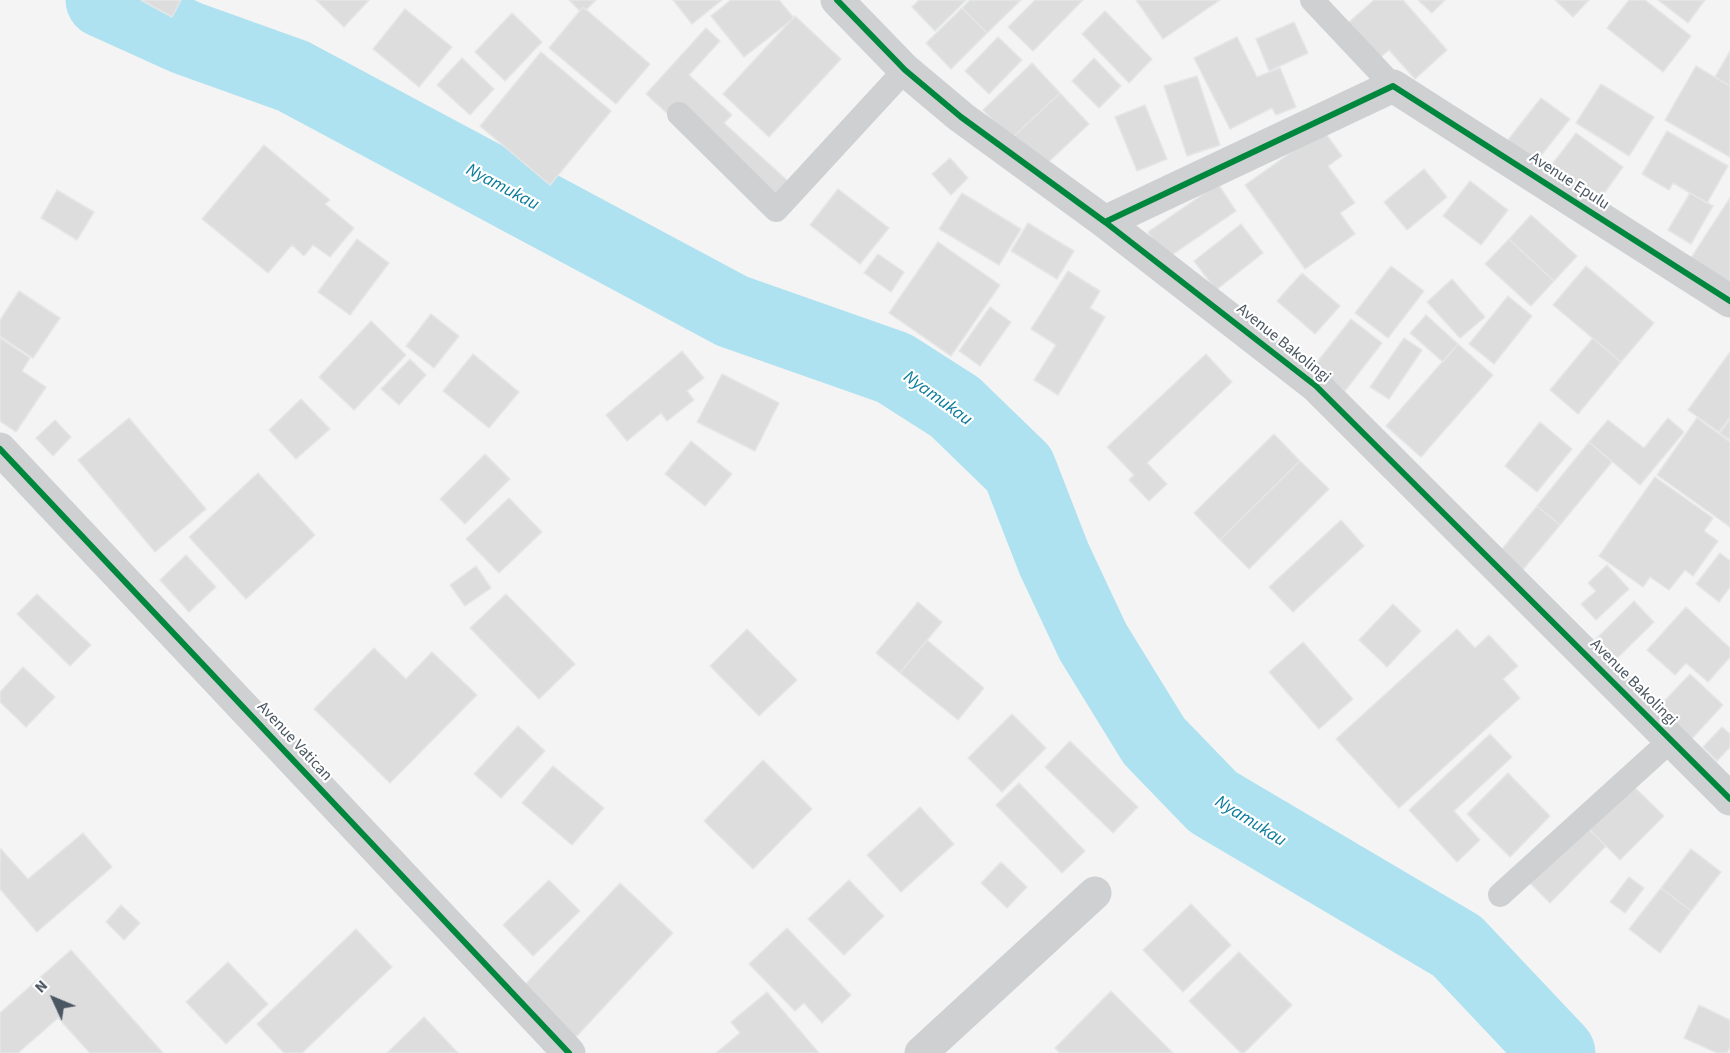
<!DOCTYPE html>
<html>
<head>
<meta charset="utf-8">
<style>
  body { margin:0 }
  #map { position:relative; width:1730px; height:1053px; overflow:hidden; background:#f4f4f4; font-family:"Source Sans 3",sans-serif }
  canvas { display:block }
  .north { position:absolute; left:24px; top:969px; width:60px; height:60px; -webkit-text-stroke:4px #fff; paint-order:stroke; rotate:314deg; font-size:16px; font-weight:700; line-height:24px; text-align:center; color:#4a5661 }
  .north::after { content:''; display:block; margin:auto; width:21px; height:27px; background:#4a5661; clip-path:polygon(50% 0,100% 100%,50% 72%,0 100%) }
</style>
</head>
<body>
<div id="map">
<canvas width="1730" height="1053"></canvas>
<div class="north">N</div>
</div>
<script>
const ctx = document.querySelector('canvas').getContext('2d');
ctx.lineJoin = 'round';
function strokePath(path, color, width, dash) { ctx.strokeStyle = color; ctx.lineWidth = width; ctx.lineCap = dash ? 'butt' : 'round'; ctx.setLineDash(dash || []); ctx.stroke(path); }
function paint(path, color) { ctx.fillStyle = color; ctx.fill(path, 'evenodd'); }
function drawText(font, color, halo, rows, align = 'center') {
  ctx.font = font + ' "Source Sans 3",sans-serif'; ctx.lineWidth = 4.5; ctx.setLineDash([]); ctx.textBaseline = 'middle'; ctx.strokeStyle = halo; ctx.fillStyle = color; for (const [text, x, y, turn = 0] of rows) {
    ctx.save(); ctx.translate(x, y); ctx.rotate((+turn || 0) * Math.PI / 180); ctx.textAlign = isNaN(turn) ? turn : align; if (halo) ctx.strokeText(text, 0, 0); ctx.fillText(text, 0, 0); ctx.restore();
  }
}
const river = new Path2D(`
  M103,0l84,38 106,38 439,235 162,57 61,39 64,62 35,90 39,83 61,99 59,61 244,144 101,107`);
const building = new Path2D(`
  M141,0h40l-9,17z
  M316,0h53l-25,27z
  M569,0h27l-10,10 -3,-3 -3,4z
  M673,0h49l-30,24z
  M731,0h48l15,18 -50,39 -33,-41z
  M919,0h47l-31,31 -23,-24z
  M970,0h51l-34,33 -25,-25z
  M1035,0h48l-50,51 -25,-24z
  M1136,0h84l-57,39z
  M1374,0h29l44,50 -32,29 -26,-29 -18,15 -31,-35z
  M1418,0h27l-13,13z
  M1555,0h34l-16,17z
  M1629,0h16l46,36 -28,36 -56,-44z
  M1658,0h47l-17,23z
  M583,7l67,57 -34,40 -67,-56z
  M962,8l25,25 -36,36 -25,-26z
  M405,9l47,38 -33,40 -46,-38z
  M1105,11l47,48 -23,24 -47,-49z
  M512,13l30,29 -37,39 -30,-29z
  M795,16l46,43 -72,78 -46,-43z
  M1294,22l14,31 -39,18 -13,-32z
  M706,28l14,13 -31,34 43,40 -8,8 65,59 -22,23 -121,-111z
  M998,37l24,23 -33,34 -24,-23z
  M1237,37l20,40 23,-9 16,39 -20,8 -4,-7 -42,21 -36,-71z
  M1730,51v35l-15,-9z
  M541,52l70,59 -61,74 -70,-59z
  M462,58l32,31 -24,26 -33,-30z
  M1094,58l27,28 -22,22 -27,-27z
  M1032,63l28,30 -49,46 -28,-29z
  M1696,66l34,20v71l-65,-37z
  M1197,76l23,69 -33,11 -23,-70z
  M1601,84l53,33 -25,39 -53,-33z
  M1060,93l29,31 -49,46 -29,-31z
  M1541,98l29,21 -38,48 -28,-22z
  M1145,105l22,54 -30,12 -22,-54z
  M1323,130l19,26 -14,10 27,37 -15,10 15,21 -50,35 -60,-84z
  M1667,131l61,35 -21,37 -34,-20 -4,7 -27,-16z
  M1576,133l47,34 -28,39 -48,-35z
  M264,145l66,55 -5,4 29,24 -24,29 -17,-12 -9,11 -12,-11 -24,28 -66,-54z
  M950,158l18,20 -17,17 -19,-21z
  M1424,169l23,28 -40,33 -23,-28z
  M1470,181l38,29 -27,35 -38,-29z
  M1218,184l18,27 -70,48 -18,-27z
  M838,189l51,39 -29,36 -50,-39z
  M57,190l37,22 -17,28 -36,-22z
  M962,193l59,36 -22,36 -60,-36z
  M1690,193l23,13 -22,38 -23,-14z
  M1730,198v83l-5,8 -38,-25z
  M1531,215l46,41 -23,25 -45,-42z
  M1028,223l46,28 -17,28 -46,-28z
  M1241,224l22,29 -47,37 -22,-29z
  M357,239l32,24 -39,52 -32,-23z
  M1509,239l45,42 -23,25 -46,-42z
  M938,242l62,43 -49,71 -62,-43z
  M878,254l26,18 -13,20 -27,-19z
  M1391,266l33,25 -36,47 -33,-25z
  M1586,266l68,57 -33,39 -68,-57z
  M1068,271l32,20 -10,17 15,9 -47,78 -24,-15 22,-35 -25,-16z
  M1302,273l38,33 -25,28 -38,-33z
  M1452,279l33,38 -25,21 -33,-36z
  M19,291l41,27 -27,40 -33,-22v-16z
  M1508,296l24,20 -38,48 -25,-20z
  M990,307l21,15 -31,44 -21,-15z
  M431,314l28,22 -25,32 -28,-22z
  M1426,315l32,29 -15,18 -33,-29z
  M1351,319l31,24 -37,48 -31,-25z
  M371,321l35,34 -52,55 -35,-33z
  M0,338l30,20 -8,13 24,16 -30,45 -16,-11z
  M1404,338l18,12 -33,49 -19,-12z
  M1593,338l28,24 -43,52 -28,-24z
  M1458,344l35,31 -72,82 -35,-31z
  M682,351l22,27 -17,13 7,9 -27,21 -6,-8 -34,28 -21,-26z
  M1730,352v65l-11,15 -31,-22z
  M473,354l46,38 -30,36 -46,-37z
  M1206,354l26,28 -85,81 20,21 -18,17 -20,-21 5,-5 -27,-28z
  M410,359l16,16 -27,30 -18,-16z
  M722,374l57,29 -24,48 -58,-29z
  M301,399l29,30 -34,30 -27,-29z
  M129,418l77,91 -51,43 -77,-92z
  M1668,418l16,14 -44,53 -51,-43 19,-22 36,28z
  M1697,418l33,24v85l-73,-52z
  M1730,419v21l-10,-7z
  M55,420l16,17 -18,19 -17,-18z
  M1540,422l32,27 -35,43 -32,-26z
  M1274,434l26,27 -80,79 -26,-27z
  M691,441l41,33 -27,32 -40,-32z
  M1589,442l23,20 -52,63 -23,-19z
  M485,454l25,25 -45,45 -25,-25z
  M1300,461l29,28 -80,80 -29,-29z
  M258,473l57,62 -69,64 -57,-62z
  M1655,477l58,41 -9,13 14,10 -25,35 -8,-6 -16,20 -19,-13 -7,10 -44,-31z
  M509,498l33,34 -43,41 -33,-34z
  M1537,506l23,19 -44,53 -22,-19z
  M1341,520l23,26 -71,66 -24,-25z
  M1720,553l10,8v26l-11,15 -23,-18z
  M186,555l30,32 -27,25 -29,-32z
  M1607,565l22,24 -33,31 -15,-16 15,-13 -8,-8z
  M476,566l15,22 -26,18 -15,-21z
  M37,594l54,51 -21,21 -53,-52z
  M506,594l69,70 -36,35 -69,-71z
  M1634,601l20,21 -51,50 -20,-20z
  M918,602l24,20 -42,51 -24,-20z
  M1393,604l28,27 -34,36 -28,-27z
  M1686,607l44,41v9l-22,25 -22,-19 -11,12 -28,-25z
  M747,629l50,51 -38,36 -49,-50z
  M1457,629l18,19 14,-13 29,31 -15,13 17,19 -121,110 -63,-69z
  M927,640l57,48 -26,32 -58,-47z
  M1303,642l50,57 -34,30 -50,-57z
  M374,648l32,31 26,-27 45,43 -87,88 -76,-74z
  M23,667l32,30 -29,30 -26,-25v-10z
  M1690,674l33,31 -37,40 -33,-32z
  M1012,714l34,34 -44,44 -34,-34z
  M518,726l27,25 -44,47 -27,-24z
  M1722,727l8,7v13l-13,14 -14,-14z
  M1490,734l22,23 -58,54 26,29 -23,22 -48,-52z
  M1070,741l68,66 -25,26 -68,-66z
  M763,760l49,49 -59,60 -49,-48z
  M553,766l51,42 -32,37 -50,-42z
  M1508,773l42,43 -40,41 -43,-43z
  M1627,780l37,36 -44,44 -36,-36z
  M1019,783l66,68 -23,22 -66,-68z
  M920,807l34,37 -53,48 -34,-37z
  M1578,819l28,27 -56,57 -27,-27z
  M83,833l29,34 -75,65 -37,-43v-41l28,31z
  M1691,849l30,23 -30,39 -30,-23z
  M1001,862l26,25 -20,21 -26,-25z
  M1629,877l15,11 -19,25 -15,-11z
  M549,880l31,31 -47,45 -30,-31z
  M849,880l35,36 -40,39 -36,-36z
  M620,883l53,50 -99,106 -53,-50z
  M1661,888l30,23 -31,42 -31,-24z
  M1191,904l40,41 -48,47 -40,-42z
  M121,905l19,18 -16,17 -18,-18z
  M787,928l64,67 -29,28 -18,-20 -9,8 -46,-47z
  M356,929l36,38 -90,86h-18l-27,-29z
  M71,950l92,103h-73l-32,-35 -40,35h-18v-40z
  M1239,952l53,53 -48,48h-3l-52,-52z
  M228,962l40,42 -42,40 -40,-42z
  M1111,991l62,62h-113l-5,-5z
  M767,992l52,61h-103l24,-20 -9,-11z
  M1699,1005l31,15v27l-3,6h-10l-33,-15z
  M424,1017l34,36h-71z`);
const lane = new Path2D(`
  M1312,0l81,86
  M679,114l97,96 129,-140
  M1500,895l171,-155`);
const street = new Path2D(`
  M837,0l68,70 56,47 144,105 211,164 414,413
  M1105,222l288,-136 337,215
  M0,449l569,604
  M921,1053l174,-160`);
const cycleway = new Path2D(`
  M837,0l68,70 56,47 144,105 211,164 414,413
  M1105,222l288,-136 337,215
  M0,449l569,604`);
const streetNames = [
  ["Avenue Epulu",1569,182,33],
  ["Avenue Bakolingi",1283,344,39],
  ["Avenue Bakolingi",1633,683,45],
  ["Avenue Vatican",294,742,47]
];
const waterNames = [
  ["Nyamukau",502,188,28],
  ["Nyamukau",937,399,36],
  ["Nyamukau",1250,822,32]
];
strokePath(river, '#aee2f0', 75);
paint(building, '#ddddde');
strokePath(building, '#e5e6e7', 1.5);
strokePath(lane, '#ced0d2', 24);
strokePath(street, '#ced0d2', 33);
strokePath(cycleway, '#00873e', 6);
drawText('16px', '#4a5661', '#fff', streetNames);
drawText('italic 18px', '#0c7c9b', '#fff', waterNames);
</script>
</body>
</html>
